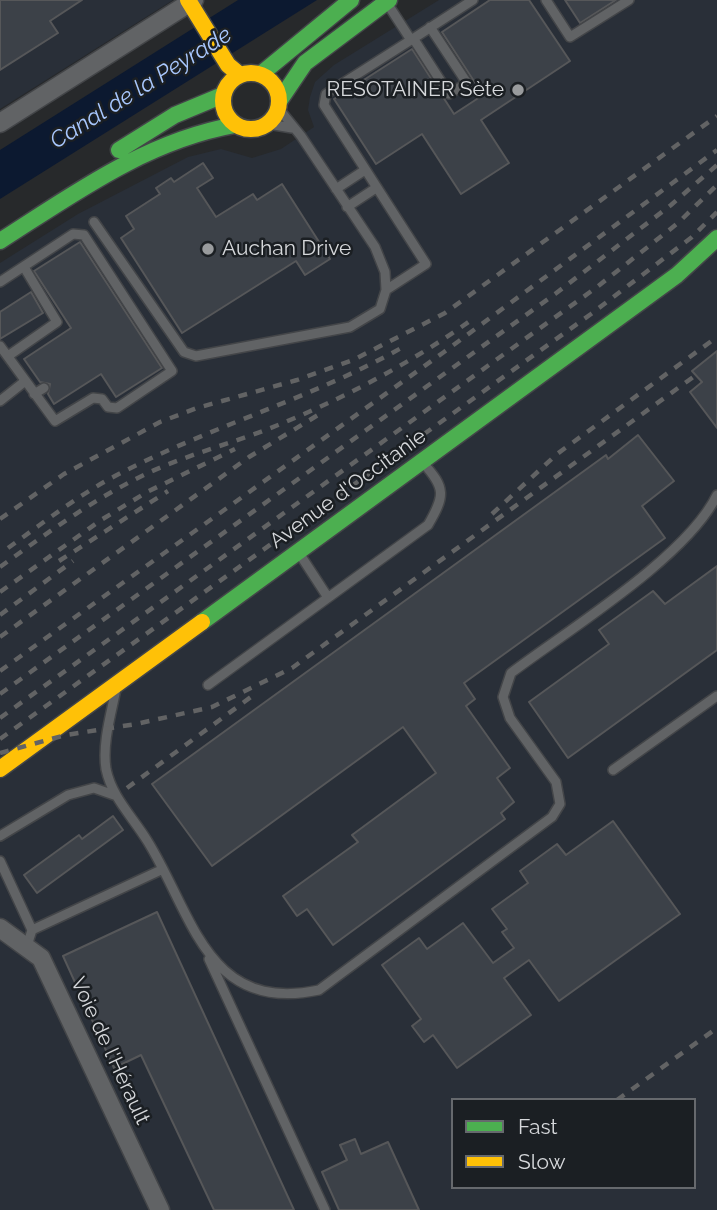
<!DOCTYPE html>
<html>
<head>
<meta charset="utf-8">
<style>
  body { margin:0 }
  #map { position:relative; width:717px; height:1210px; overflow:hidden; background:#27292b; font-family:Raleway,sans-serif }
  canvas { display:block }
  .legend { position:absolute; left:451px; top:1098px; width:245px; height:91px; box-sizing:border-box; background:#1b1f23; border:2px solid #66696d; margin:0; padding:9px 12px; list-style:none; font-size:21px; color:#d6d8db }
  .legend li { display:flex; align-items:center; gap:14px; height:35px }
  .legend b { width:35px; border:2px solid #66696d }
</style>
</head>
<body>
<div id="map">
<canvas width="717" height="1210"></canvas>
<ul class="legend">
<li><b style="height:9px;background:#4caf50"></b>Fast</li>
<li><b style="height:9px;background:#ffc107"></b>Slow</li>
</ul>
</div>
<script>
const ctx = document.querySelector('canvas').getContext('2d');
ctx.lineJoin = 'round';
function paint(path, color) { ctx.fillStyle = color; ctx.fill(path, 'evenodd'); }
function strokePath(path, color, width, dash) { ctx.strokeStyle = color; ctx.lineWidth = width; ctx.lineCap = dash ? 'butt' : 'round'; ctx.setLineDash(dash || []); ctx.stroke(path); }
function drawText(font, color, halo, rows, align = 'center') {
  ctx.font = font + ' Raleway,sans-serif'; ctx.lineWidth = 5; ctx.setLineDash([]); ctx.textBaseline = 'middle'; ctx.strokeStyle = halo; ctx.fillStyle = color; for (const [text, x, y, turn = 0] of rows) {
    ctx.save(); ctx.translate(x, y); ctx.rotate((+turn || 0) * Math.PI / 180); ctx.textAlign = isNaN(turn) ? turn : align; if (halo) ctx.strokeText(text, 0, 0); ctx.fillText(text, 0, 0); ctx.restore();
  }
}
const built = new Path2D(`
  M0,0h173l-173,109z
  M439,0h278v1210h-717v-947l78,-49 110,-57 33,-8 31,9 29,-9 33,-22 -6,-17 2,-13 5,-15 19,-17zM453,1100h241v87h-241z`);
const water = new Path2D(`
  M238,0h79l-317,199v-49z`);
const building = new Path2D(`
  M0,0h82l-32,21 8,12 -58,37z
  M490,0h39l41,61 -89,59 28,43 -48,31 -39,-60 -46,30 -42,-65 78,-50 42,65 29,-19 -41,-63z
  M565,0h51l-36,23z
  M203,163l10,15 -16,10 19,29 37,-23 4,6 25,-16 48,75 -25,16 -9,-14 -114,72 -61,-95 13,-9 -8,-13 34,-22 -4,-6 15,-10 3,4z
  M80,242l82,126 -46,29 -15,-23 -47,30 -6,-10 2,-10 -10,-2 -16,-23 47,-31 -37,-57z
  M31,292l12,21 -43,26v-27z
  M717,351v77l-27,-36 12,-10 -10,-11z
  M638,435l36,46 -32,25 23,32 -201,145 11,16 -9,7 44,62 -13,10 17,24 -13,11 4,6 -172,126 -26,-36 -10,7 -14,-20 75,-54 -6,-7 84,-62 -33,-46 -191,139 -60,-82 454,-329 2,4z
  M717,566v84l-149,108 -39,-56 80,-58 -10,-14 54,-39 12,13z
  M113,816l10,14 -86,63 -13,-18 55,-40 3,4z
  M613,821l67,93 -121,87 -30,-41 -25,18 27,37 -74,53 -24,-33 -9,7 -12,-16 9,-7 -39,-54 37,-27 8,11 36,-26 30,40 21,-15 -12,-16 5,-3 -15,-20 36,-26 -8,-12 37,-27 9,11z
  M157,912l137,298h-80l-73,-155 -27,13 -51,-112z
  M355,1139l6,15 27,-12 31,68h-80l-17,-38 25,-12 -7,-15z`);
const lane = new Path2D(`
  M546,0l24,37 59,-37
  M413,38l36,56 18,-11 -37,-56
  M411,40l62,-40
  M268,124l24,4
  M336,189l29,-19
  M347,207l29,-19
  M94,222l90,130 12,4 154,-29 30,-18 6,-19 -1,-18 -10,-25 -74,-111 -22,-27
  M0,282l73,-48 11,1 88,136 -55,37 -9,-1 -6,-8 -9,-1 -38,23 -55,-75
  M386,290l40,-26 -102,-159 2,-11 85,-54 -24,-37
  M8,356l49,-34 -33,-55
  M34,394l10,-6
  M0,401l24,-19
  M299,553l28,43
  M208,685l220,-160c17,-29 18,-37 -5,-62
  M116,689c-5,25 -14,55 -10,80 6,29 27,48 42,73 45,73 59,172 171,148l233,-173 8,-13 -4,-22 -46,-64 -7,-21 8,-24c57,-43 176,-116 206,-178
  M613,770l104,-74
  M0,836l68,-41 26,-7 20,7
  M0,861l32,69 -5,16
  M32,930l129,-60
  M209,959l116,251`);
const street = new Path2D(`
  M0,123l194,-123
  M0,928l41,30 119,252`);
const fast = new Path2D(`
  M261,74l90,-74
  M280,100l25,-37 84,-63
  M119,150l56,-35 48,-20
  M0,241c75,-48 146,-100 235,-116
  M202,622l475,-347 40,-37`);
const slow = new Path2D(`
  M188,0l40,65 12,10
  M223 101a28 28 0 1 1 56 0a28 28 0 1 1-56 0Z
  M0,769l202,-147`);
const rail = new Path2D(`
  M492,514l65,-60 160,-117
  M0,519l64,-45 96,-52 37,-14 100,-28 56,-20 92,-47 272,-197
  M8,548c35,-25 69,-52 107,-72 93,-49 196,-77 288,-129
  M59,561l109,-70
  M0,567c47,-34 95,-69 148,-94 39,-18 81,-29 120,-44 71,-28 144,-66 206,-111
  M0,592l101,-72 46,-28 88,-43
  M0,615l73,-54
  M0,637l249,-180 69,-42
  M0,671l444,-319 273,-202
  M0,694l555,-400 116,-89 46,-40
  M0,718l597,-431 81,-64 39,-38
  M0,739l591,-425 101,-77 25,-25
  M0,753l66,-18 70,-11 76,-17 80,-39 404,-293
  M127,788l128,-94
  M617,1100l100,-72`);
const markers = [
  [518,90,7,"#999b9d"],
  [208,249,7,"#999b9d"]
];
const poiNames = [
  ["RESOTAINER Sète",504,90],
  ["Auchan Drive",222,249,"left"]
];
const streetNames = [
  ["Avenue d'Occitanie",348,489,-36],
  ["Voie de l'Hérault",110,1051,65]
];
const waterNames = [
  ["Canal de la Peyrade",141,88,-32]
];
paint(built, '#292f38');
paint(water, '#0c1930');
paint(building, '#3c4148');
strokePath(building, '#565759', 2);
strokePath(lane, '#434548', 12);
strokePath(street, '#434548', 21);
strokePath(fast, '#434548', 19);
strokePath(slow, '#434548', 19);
strokePath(lane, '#616365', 9);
strokePath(street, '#616365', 18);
strokePath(fast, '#4caf50', 16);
strokePath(slow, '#ffc107', 16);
strokePath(rail, '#626364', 4.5, [9, 9]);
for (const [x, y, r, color] of markers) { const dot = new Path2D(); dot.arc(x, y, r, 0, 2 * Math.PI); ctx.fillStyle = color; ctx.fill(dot); strokePath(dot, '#1b1f23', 2.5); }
drawText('21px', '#d6d8db', '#1b1f23', poiNames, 'right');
drawText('21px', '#d6d8db', '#1b1f23', streetNames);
drawText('italic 23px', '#a8c7fe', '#1b1f23', waterNames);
</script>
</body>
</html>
